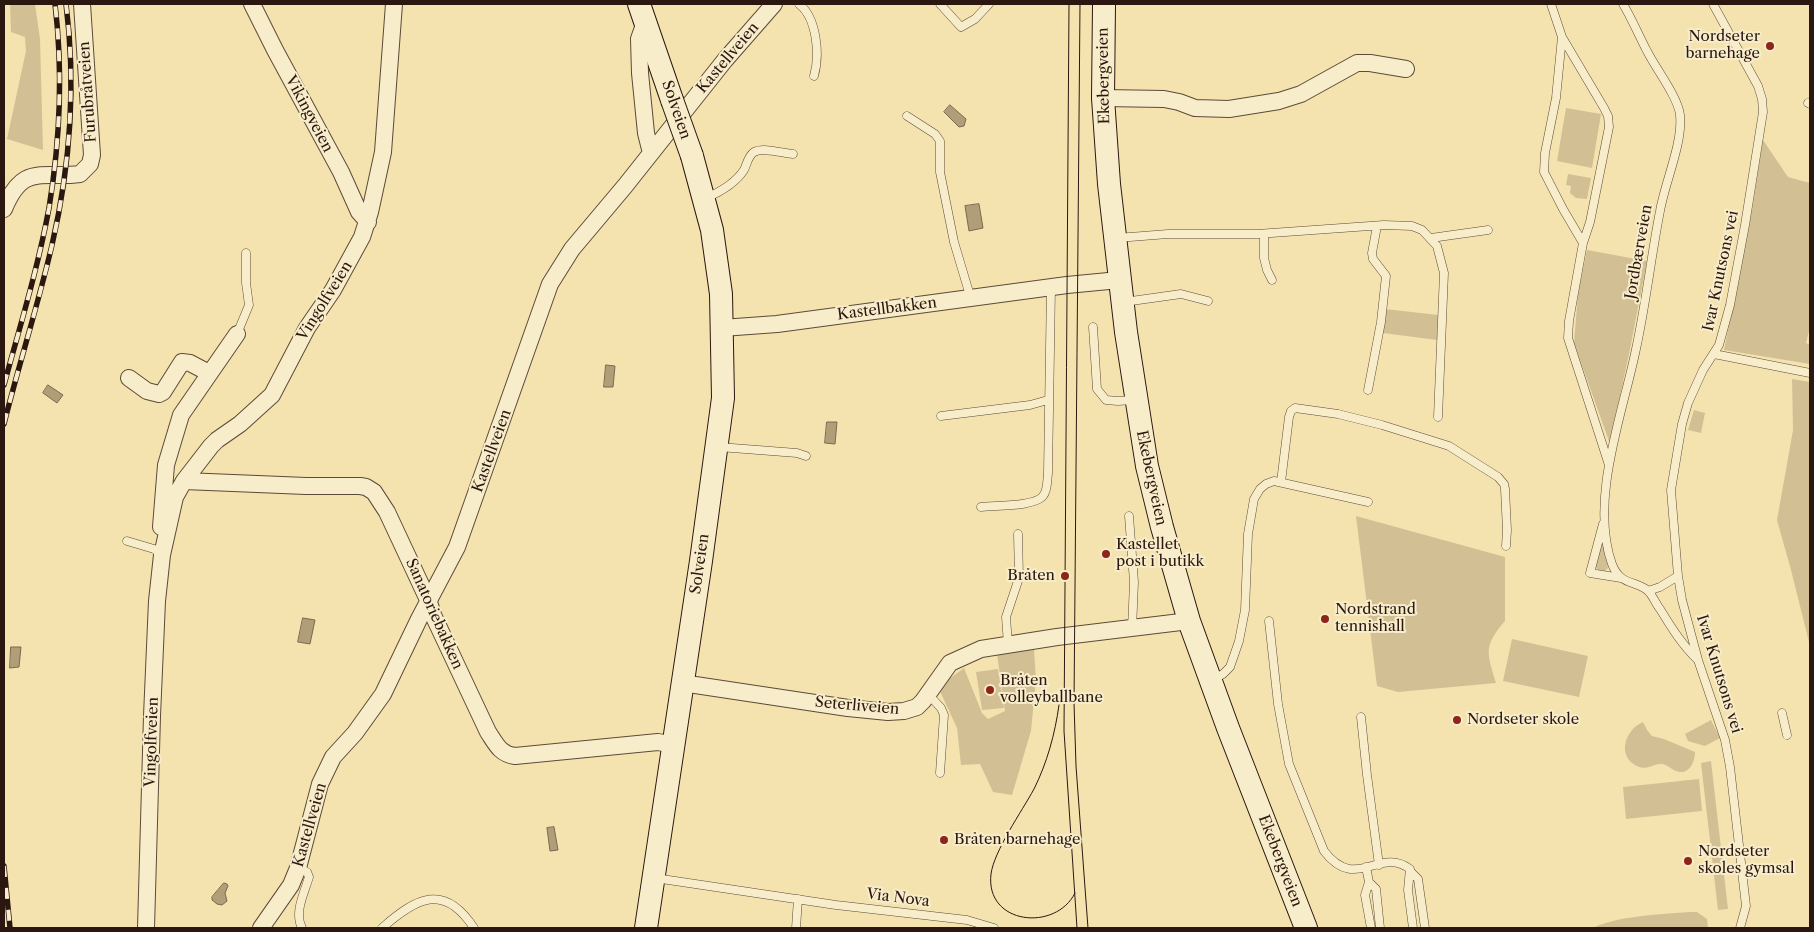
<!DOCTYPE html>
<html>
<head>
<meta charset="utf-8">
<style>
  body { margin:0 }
  #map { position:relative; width:1814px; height:932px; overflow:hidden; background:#f4e3af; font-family:"Libre Caslon Text",serif }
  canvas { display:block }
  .frame { position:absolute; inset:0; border:5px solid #2b1710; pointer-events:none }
</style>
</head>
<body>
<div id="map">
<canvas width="1814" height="932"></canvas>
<div class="frame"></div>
</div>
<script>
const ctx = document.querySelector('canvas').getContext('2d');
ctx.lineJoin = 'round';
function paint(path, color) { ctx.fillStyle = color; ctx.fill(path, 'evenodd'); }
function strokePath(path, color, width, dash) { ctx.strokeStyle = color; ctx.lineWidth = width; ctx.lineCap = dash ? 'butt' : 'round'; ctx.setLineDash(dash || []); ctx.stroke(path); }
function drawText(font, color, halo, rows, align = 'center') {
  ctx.font = font + ' "Libre Caslon Text",serif'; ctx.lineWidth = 4; ctx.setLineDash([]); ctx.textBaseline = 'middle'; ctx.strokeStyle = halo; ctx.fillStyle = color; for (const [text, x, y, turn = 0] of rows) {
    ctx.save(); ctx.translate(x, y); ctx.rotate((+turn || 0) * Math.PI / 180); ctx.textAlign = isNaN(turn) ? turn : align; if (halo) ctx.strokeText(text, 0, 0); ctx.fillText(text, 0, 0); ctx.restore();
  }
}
const green = new Path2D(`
  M10,4h25l5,35 3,111 -36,-11 19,-88 -1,-14 -14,-5z
  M1566,108l35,6 -9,54 -35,-7z
  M1763,140l25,37 22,6v144l-4,16 4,2v19l-86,-14 29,-145z
  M1568,174l23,4 -4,21 -11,-1 -6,-5 1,-7 -5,-1z
  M1587,250l60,11 -16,83 -21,100 -36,-101 4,-49z
  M1385,309l53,6 -1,25 -54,-7z
  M1792,379l18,3v264l-19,-76 -14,-50 16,-90z
  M1694,410l11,3 -4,20 -13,-3z
  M1356,516l149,41v64c-22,25 -18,32 -9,62l-98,9 -21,-6z
  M1604,546l4,22 -3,3 -7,-1 -2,-3 4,-20z
  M1512,639l76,17 -9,41 -76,-16z
  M1034,649l2,31 -5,51 -19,64 -19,-3 -13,-28 -19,1 -4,-37 -19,-41 26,-19 18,45 6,6 17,-8 -8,-57z
  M998,669l6,39 -22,2 -6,-38z
  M1711,720l9,18 -15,8 -17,-5 -3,-7z
  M1643,722l4,8 5,6 12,3 31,13c0,10 -6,24 -19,19 -5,-2 -8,-6 -14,-7 -8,-1 -14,6 -23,3 -23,-9 -15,-37 4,-45z
  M1711,761l17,148 -10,1 -17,-147z
  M1699,779l3,32 -76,8 -3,-32z
  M1689,912h8l10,7 1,9h-115c23,-12 70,-14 96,-16z`);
const water = new Path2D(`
  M950,105l16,14 -2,7 -5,1 -15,-15z
  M979,204l4,24 -14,3 -4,-25z
  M606,365l9,1 -2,21h-9z
  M48,385l15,10 -6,8 -14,-10z
  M827,422h10l-2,22 -10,-1z
  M303,618l12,2 -5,24 -12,-2z
  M11,647h10l-2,20 -9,1z
  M554,827l4,23 -8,1 -3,-23z
  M224,883l3,1 1,2 -3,7 2,8 -5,4 -5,-1 -5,-4v-3z`);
const lane = new Path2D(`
  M799,4c18,14 21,51 15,72
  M940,4l21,23 14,-8 14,-15
  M1551,4l11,33 -6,61 -11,55 -1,19 19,37 20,34
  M1623,4c9,15 16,32 24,47 9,18 31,46 33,64 3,28 -15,67 -20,96 -9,46 -14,92 -24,138 -13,64 -47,151 -24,215 8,21 21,16 35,26 5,4 9,14 13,19 11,18 22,36 38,51
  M1713,4l45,82 4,13 1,13 -18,113 -15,80 -11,40 -16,25 -15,33 -6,21 -11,66 7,86 4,24 16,60 27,80 5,27 16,139 -6,22
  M1562,37l42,71 4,8 1,11 -19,95 -7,21 -14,78 -1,17 41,127
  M1808,103l2,1
  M907,116l28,18 5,7v31l14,70 17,57
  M706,198c14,-6 30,-16 38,-28 3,-6 4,-14 10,-18 9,-5 28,1 39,2
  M1264,234v24l3,12 5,10
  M1117,238l51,-4h89l127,-9 28,1 10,4 15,16 7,27 -6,144
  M1431,238l57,-8
  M1124,302l57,-8 27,7
  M1093,327l4,62 9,11 12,1 15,-1
  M237,334l12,-29 -3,-22v-30
  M1714,354l96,19
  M1368,390l13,-68 5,-46 -13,-17 -1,-6 5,-27
  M941,416l89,-11 18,-5
  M719,447l78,6 9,3
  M1281,482l8,-65 2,-6 4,-3 43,6 44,11 67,21 49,31 6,7 1,5 2,41 -1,16
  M981,507c14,-2 53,0 62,-11 5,-6 4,-16 5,-23l3,-186
  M1129,516l5,66 -2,47
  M1603,524l-13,49 31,5
  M127,541l27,8 8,6
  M1648,591l12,-4 18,-11
  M1269,621l9,83 11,60 35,87c32,42 55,-5 86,18l-2,21 5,38
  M1008,644l-2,-27 13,-39 -1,-44
  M1212,680l11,-6 7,-7 9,-26 6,-31 3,-76 6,-35 6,-10 6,-5 8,-3 94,21
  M928,694l13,14 3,7 -4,58
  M1782,713l5,22
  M1361,717l6,58 12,90
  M1366,867l3,15 7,7 4,39
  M298,868l9,4 2,5c-5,17 -15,35 -7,51
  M1410,871l8,8 7,49
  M655,878l181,27 131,15 27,8
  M1369,882l-4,13 6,33
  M382,928c34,-30 62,-46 92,0
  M796,928l2,-29`);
const street = new Path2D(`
  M252,4l23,46 66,122 18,40 9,10
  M645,22l-6,17 1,34 6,60 5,20
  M1103,98l61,1 15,3 16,6 34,1 50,-8 22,-7 56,-31h13l36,6
  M4,209c19,-46 37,-30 76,-35l10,-10 2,-9 -10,-151
  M722,328l55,-4 290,-39 52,-5
  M129,378l18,13 12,3 4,-2 19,-30 8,1 19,10
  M184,481l122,5h54l6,1 8,5 13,20 42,90 4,13 55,117c8,12 12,22 27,24l143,-14 17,3
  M161,527l5,-62 15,-50 56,-81
  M682,683l166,25 40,4 16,-1 13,-4 6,-6 27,-38 31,-14 76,-12 132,-16
  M146,928l6,-212 5,-115 5,-46 13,-58 9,-16 27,-35 6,-6 23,-16 32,-29 35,-67 26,-38 29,-53 8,-25 13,-60 11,-148
  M261,928l30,-43 7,-17 22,-84 13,-27 22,-24 28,-39 36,-75 38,-72 93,-263 22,-35 53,-63 100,-126 49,-56`);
const secondary = new Path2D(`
  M639,4l33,96
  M1104,4l-1,94 6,86 17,148 21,134 15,61 27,94 39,107 78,200
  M646,928l55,-367 22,-163 -2,-104 -9,-64 -20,-74`);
const tram = new Path2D(`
  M1069,4l-5,727 13,197
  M1080,4l-6,699 2,63 12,162
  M1059,705c-4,29 -12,58 -25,84 -12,22 -40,62 -43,85 -6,51 65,58 84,19`);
const rail = new Path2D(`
  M4,385c16,-59 34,-117 45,-177 11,-67 14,-137 6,-204
  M4,424c15,-60 34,-119 48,-179 18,-78 24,-162 14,-241
  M4,866l6,62`);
const secondaryBridge = new Path2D(`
  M672,100l20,56`);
const markers = [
  [1770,46,5,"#8f2418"],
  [1106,554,5,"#8f2418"],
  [1065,576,5,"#8f2418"],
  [1325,619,5,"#8f2418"],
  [990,690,5,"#8f2418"],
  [1457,720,5,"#8f2418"],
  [944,840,5,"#8f2418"],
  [1688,861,5,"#8f2418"]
];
const poiNames = [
  ["Nordseter",1760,37,"right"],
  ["barnehage",1760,54,"right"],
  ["Kastellet",1116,545],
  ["post i butikk",1116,562],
  ["Bråten",1055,576,"right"],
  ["Nordstrand",1335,610],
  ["tennishall",1335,627],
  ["Bråten",1000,681],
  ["volleyballbane",1000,698],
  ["Nordseter skole",1467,720],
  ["Bråten barnehage",954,840],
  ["Nordseter",1698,852],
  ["skoles gymsal",1698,869]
];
const streetNames = [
  ["Kastellveien",728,58,-50],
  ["Ekebergveien",1104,76,-91],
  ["Furubråtveien",88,92,-94],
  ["Solveien",676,110,71],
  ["Vikingveien",309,114,62],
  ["Jordbærveien",1639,252,-80],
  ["Ivar Knutsons vei",1721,271,-78],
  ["Vingolfveien",325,301,-58],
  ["Kastellbakken",887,309,-7],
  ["Kastellveien",492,451,-70],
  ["Ekebergveien",1151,478,78],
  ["Solveien",700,564,-82],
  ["Sanatoriebakken",434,614,66],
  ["Ivar Knutsons vei",1719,674,73],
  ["Seterliveien",857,706,5],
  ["Vingolfveien",152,742,-88],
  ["Kastellveien",310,825,-74],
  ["Ekebergveien",1280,861,69],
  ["Via Nova",898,898,7]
];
paint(green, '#d2c094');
paint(water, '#b09e79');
strokePath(water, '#7b684f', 1);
strokePath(lane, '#5d4a38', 9);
strokePath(street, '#5d4a38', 18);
strokePath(secondary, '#2b1710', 24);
strokePath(lane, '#f8edcb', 8);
strokePath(street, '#f8edcb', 16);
strokePath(secondary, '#f8edcb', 22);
strokePath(tram, '#2b1710', 1);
strokePath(rail, '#2b1710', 5.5);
strokePath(rail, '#f8edcb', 4, [11]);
strokePath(secondaryBridge, '#2b1710', 24, []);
strokePath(secondaryBridge, '#f8edcb', 22);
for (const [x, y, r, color] of markers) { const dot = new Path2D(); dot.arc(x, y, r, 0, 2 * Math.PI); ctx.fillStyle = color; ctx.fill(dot); strokePath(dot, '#f8edcb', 2); }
drawText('15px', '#2b1710', '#f8edcb', poiNames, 'left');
drawText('15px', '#2b1710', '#f8edcb', streetNames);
</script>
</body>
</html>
